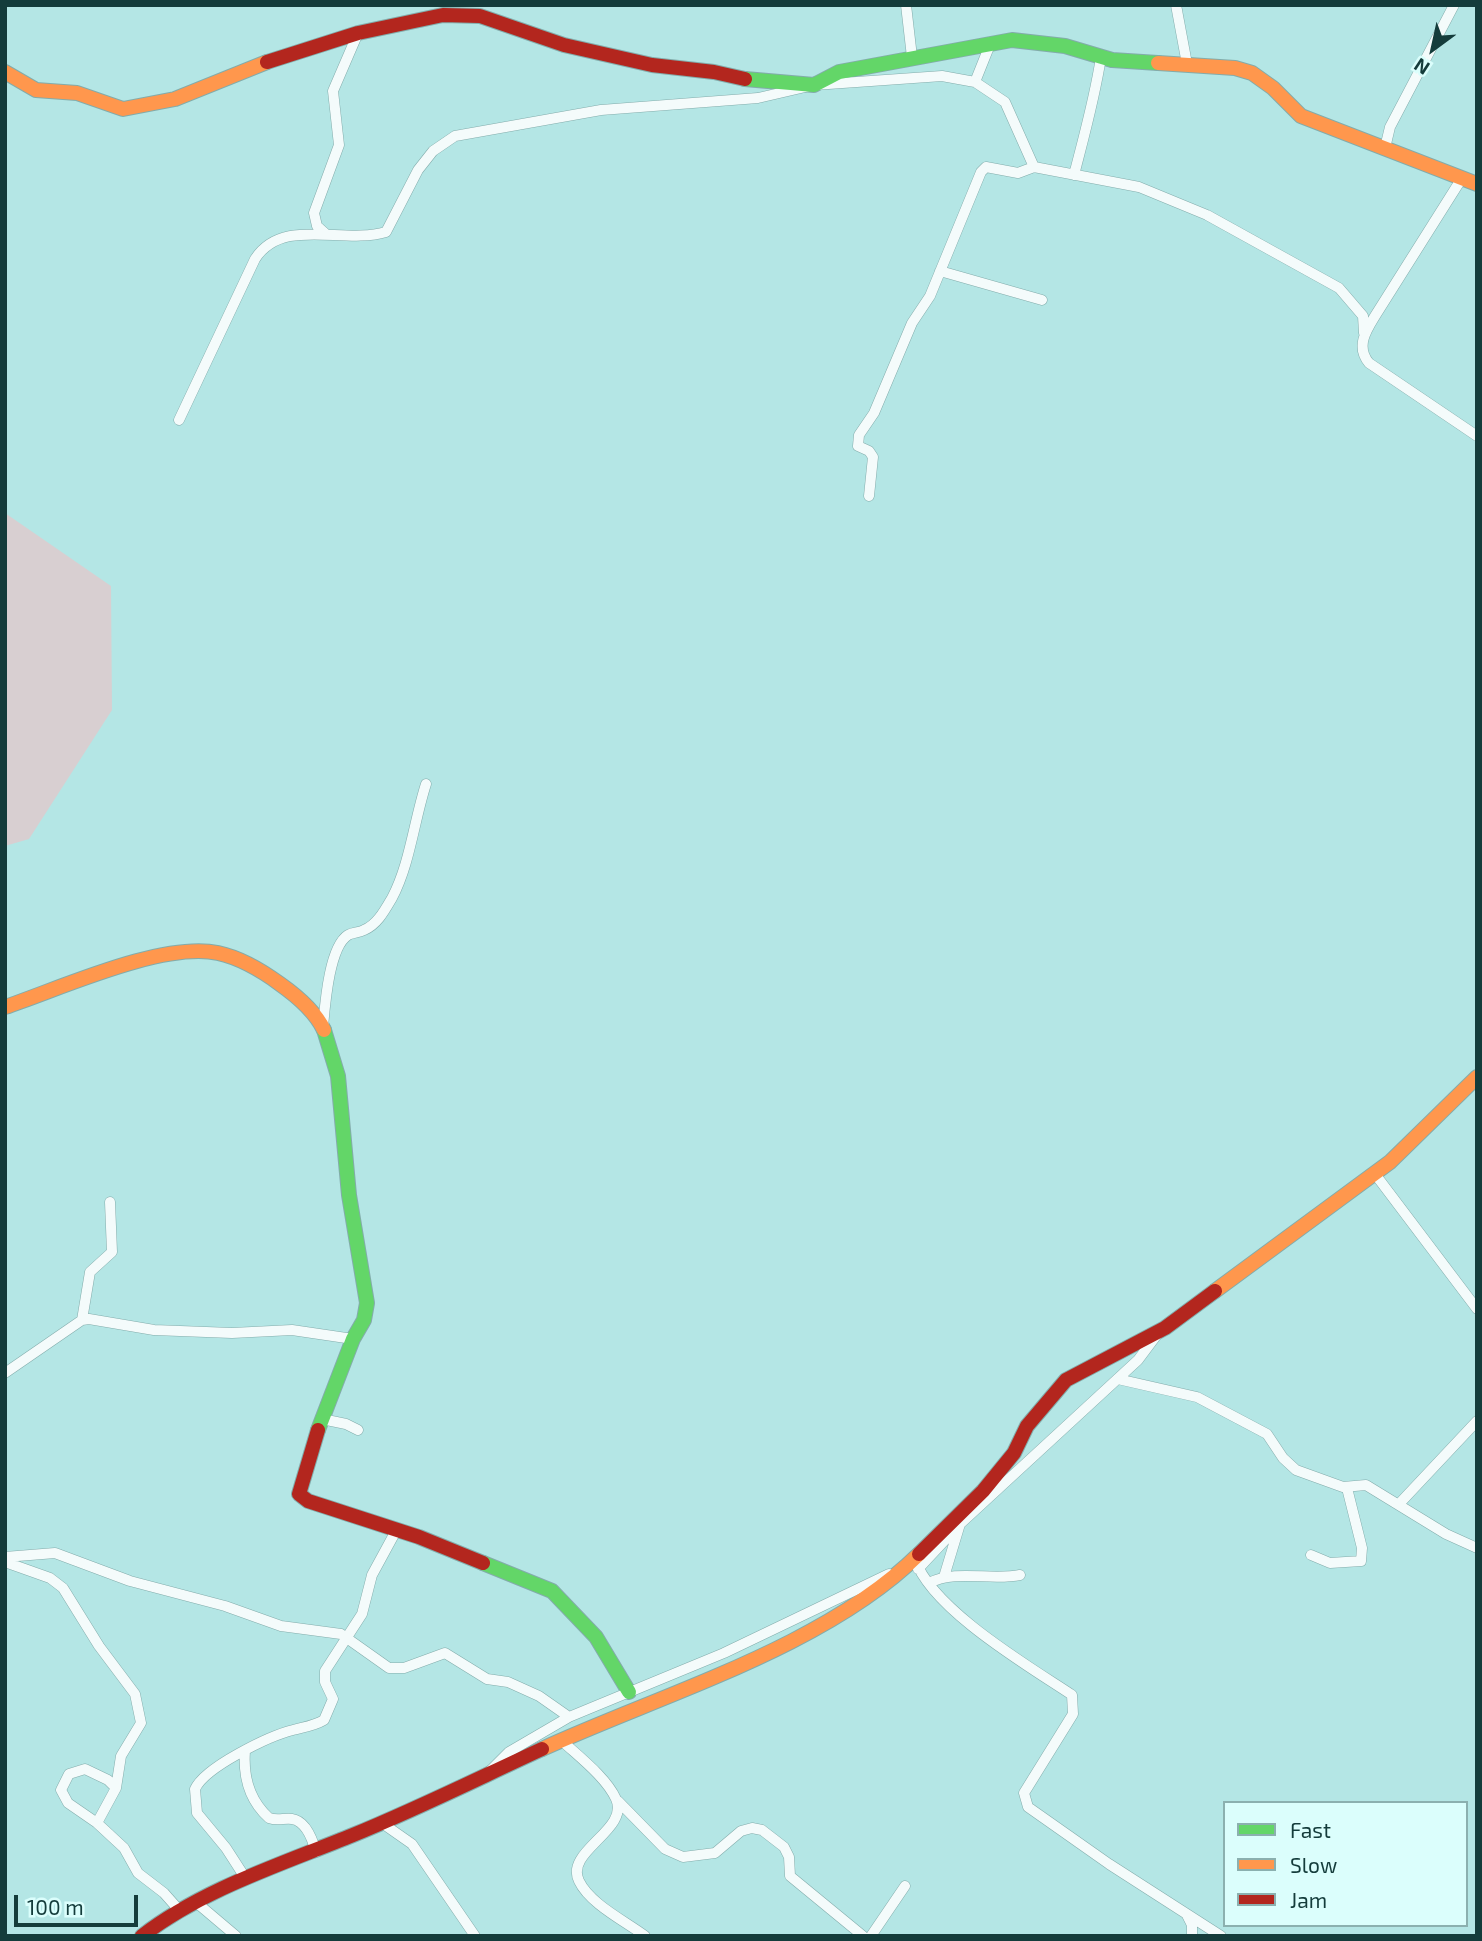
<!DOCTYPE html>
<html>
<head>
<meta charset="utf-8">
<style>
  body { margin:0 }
  #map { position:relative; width:1482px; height:1941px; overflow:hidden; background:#b4e6e5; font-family:"Exo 2",sans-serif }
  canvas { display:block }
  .frame { position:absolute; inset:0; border:7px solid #143c3b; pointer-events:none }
  .legend { position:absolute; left:1223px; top:1801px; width:245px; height:126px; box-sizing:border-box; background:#dbfefc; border:2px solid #8bb0af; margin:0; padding:9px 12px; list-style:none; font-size:21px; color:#143c3b }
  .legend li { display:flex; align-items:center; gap:14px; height:35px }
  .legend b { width:35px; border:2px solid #8bb0af }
  .north { position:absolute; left:1398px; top:14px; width:70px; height:70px; -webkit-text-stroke:5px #dbfefc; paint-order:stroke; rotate:213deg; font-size:19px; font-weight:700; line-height:28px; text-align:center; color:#143c3b }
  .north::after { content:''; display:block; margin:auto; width:24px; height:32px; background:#143c3b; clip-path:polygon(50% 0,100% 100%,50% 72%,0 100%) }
  .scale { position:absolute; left:14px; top:1895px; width:124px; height:32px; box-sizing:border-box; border:4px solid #143c3b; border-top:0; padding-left:9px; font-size:21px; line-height:24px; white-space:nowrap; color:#143c3b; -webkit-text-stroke:5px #dbfefc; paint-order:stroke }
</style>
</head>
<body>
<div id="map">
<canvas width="1482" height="1941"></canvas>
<div class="frame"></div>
<ul class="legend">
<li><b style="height:9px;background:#63d668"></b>Fast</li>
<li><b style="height:9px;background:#ff974d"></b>Slow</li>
<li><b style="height:9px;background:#b3261e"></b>Jam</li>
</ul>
<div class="north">N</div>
<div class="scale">100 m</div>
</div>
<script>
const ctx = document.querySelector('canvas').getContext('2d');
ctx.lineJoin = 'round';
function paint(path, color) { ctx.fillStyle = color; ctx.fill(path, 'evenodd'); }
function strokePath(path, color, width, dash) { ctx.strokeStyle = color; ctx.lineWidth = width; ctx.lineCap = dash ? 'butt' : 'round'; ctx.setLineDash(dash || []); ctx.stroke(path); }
const green = new Path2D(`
  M5,513l106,73 1,124 -83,129 -24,7z`);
const street = new Path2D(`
  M906,5l6,52
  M1176,5l11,59
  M975,82l16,-40
  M1385,148l5,-21 64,-122
  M1074,175c10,-39 21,-78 27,-118
  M1462,178l-87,138c-10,16 -19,31 -6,47l108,73
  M327,235l-10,-9 -3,-13 25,-68 -6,-54 25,-58
  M940,271l102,29
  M179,420l76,-161c28,-43 88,-14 131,-27l32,-62 15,-19 22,-15 146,-26 157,-12 56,-13 128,-9 33,6 30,20 29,65 105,20 68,28 132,73 24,28 1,17
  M869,496l4,-39 -4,-6 -11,-5 1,-11 15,-22 38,-90 18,-27 51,-124 5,-5 32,6 16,-6
  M323,1027c2,-22 6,-80 25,-92 5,-3 11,-2 16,-5 13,-5 21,-20 28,-32 18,-34 22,-77 34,-114
  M1375,1174l102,135
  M82,1320l8,-48 22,-20 -2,-50
  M5,1373l77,-53 7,-1 65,11 78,3 60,-3 61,9
  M1118,1379l79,18 70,37 16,24 13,12 47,17 23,-2 80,49 31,14
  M322,1419l24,5 12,6
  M1399,1504l78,-83
  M1311,1555l19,8 31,-2 1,-13 -15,-60
  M5,1557l50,-4 75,28 95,25 56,20 60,8 48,34h15l41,-15 42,26 21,3 31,14 30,21
  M915,1559c16,50 115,108 157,136l1,19 -49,79 4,14 81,57 112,72
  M5,1562l45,16 13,10 36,58 36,48 6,29 -20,33 -5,32 -19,35 27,25 14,25 26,20 15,17
  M918,1569l42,-45 178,-164 21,-28
  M944,1577l16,-53
  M929,1583c27,-14 62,-2 91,-8
  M561,1740c17,16 45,37 55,59 14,31 -52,52 -37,82 11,23 46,40 66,55
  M245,1751c-2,26 4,49 24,67 8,3 15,0 23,1 14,2 21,22 24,33
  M490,1771l19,-19 60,-35 155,-64 165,-79
  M618,1801l47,48 18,8 32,-4 26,-22 11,-3 10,2 22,17 5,10 1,19 73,60
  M97,1823l-29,-20 -7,-13 8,-16 16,-5 23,11 8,8
  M382,1823l30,21 63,92
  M246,1879l-20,-31 -29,-35 -2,-24c10,-22 74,-53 98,-59 11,-3 21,-4 31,-10l9,-21 -8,-17v-11l37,-57 10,-39 25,-46
  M197,1903l39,33
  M1187,1915l5,10v11
  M871,1936l34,-50`);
const fast = new Path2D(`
  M745,79l69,6 25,-13 173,-32 53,6 47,14 46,3
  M318,1430l35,-91 11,-19 3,-17 -18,-108 -11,-119 -14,-46
  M483,1563l69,28 44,46 33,55`);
const slow = new Path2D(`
  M1158,63l77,5 17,5 21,15 28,28 176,68
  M5,72l31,18 41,3 46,16 52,-10 92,-37
  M5,1007c54,-18 158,-66 213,-54 23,5 43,17 62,31 17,12 35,27 44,46
  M1215,1291l175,-129 87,-85
  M542,1749c120,-55 283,-102 377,-195`);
const jam = new Path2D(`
  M267,62l91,-29 85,-18 37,1 84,29 88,20 62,7 31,7
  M318,1430l-19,64 9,7 111,36 64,26
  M919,1554l64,-63 31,-38 13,-27 39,-46 99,-52 50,-37
  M142,1936c61,-47 140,-72 211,-101 64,-26 126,-57 189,-86`);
paint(green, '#d8cfd1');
strokePath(street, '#83acab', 11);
strokePath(fast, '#83acab', 16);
strokePath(slow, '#83acab', 16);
strokePath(jam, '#83acab', 16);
strokePath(street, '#f4fbfb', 10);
strokePath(fast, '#63d668', 14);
strokePath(slow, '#ff974d', 14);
strokePath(jam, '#b3261e', 14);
</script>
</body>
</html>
